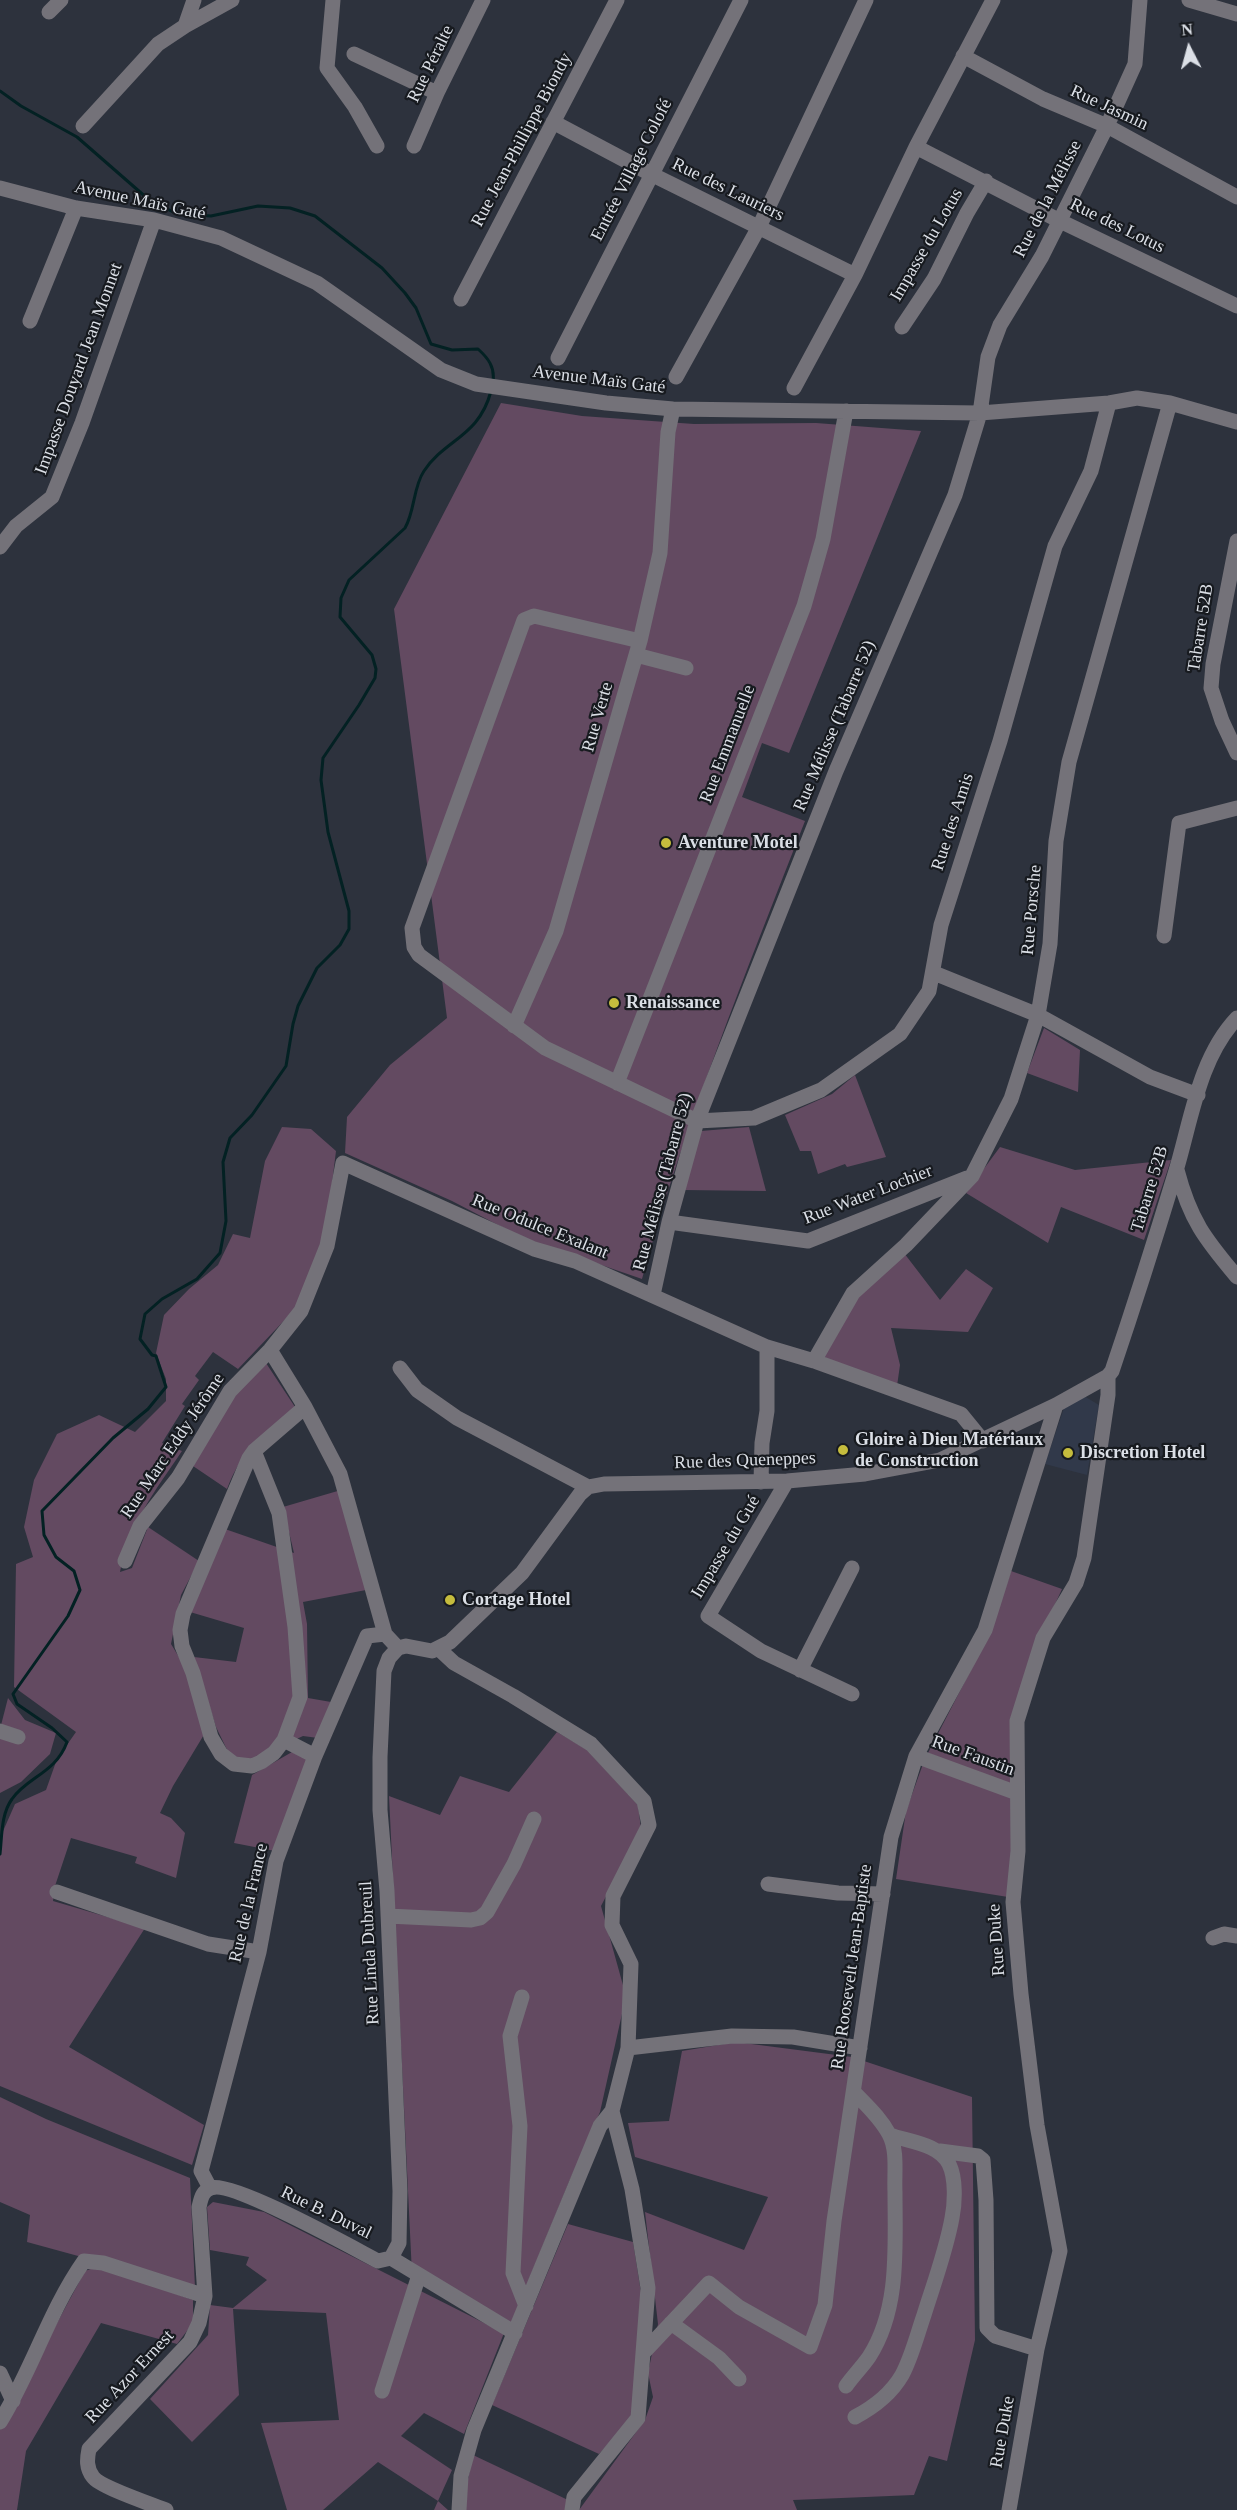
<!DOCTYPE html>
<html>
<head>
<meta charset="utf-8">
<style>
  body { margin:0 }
  #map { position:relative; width:1237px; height:2510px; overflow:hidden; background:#2d323d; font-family:Georgia,serif }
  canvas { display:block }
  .north { position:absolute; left:1159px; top:18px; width:60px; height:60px; -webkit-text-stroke:4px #171a1f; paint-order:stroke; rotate:354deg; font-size:16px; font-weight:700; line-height:24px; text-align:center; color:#dbdfe6 }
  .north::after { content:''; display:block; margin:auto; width:21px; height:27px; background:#dbdfe6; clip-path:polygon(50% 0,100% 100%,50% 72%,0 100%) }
</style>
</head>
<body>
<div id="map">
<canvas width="1237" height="2510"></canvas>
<div class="north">N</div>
</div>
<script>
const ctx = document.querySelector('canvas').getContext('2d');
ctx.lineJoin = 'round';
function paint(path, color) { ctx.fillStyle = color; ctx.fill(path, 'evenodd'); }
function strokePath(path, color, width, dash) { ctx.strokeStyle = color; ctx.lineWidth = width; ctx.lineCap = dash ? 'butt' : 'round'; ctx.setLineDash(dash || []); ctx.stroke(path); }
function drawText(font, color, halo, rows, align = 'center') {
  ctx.font = font + ' Georgia,serif'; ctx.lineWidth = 4.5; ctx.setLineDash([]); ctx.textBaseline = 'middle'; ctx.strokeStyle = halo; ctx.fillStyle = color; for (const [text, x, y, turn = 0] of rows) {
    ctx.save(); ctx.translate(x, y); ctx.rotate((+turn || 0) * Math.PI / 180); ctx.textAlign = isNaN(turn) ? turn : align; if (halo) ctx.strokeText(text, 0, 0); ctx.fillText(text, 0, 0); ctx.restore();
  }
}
const built = new Path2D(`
  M1084,1396l15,9 -12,70 -42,-11 20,-59z`);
const green = new Path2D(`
  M501,403l81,13 112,8 122,-1 105,8 -132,322 -27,-10 -20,54 63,24c-59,151 -120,301 -163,458l-119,-41 -71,-37 -107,-48 2,-36 43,-52 57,-47 -53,-409z
  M1044,1028l36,22 -2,42 -51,-19z
  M855,1075l31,82 -39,10 -2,-3 -27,10 -7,-23h-11l-15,-36 47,-21z
  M282,1127l29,2 25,22 -10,81 -29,75 -59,62 -25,-17 -18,24 4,4 -17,24 3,2 -23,37 20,8c-27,40 -53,73 -62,121l12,-4 16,-41 51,34 -18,34 -10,49 25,41 9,48 -32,53 -13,27 11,5 14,15 -9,45 -41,-15 2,-6 -66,-19 -16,48 -2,15 92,27 -76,119 135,78 -12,40 -192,-79v-248l15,-34 31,-14 11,-31 19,-27 -62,-45 2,-123 17,-7 -9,-30 10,-47 23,-46 42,-19 36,17 31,-31v-22l-10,-26 8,-38 25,-26 29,-24 15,-31 17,4 15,-77z
  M749,1127l17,64 -83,-1 18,-59z
  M1000,1147l75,23 96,-10 -27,80 -83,-33 -13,36 -82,-50z
  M904,1253l36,47 26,-31 27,19 -25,44 -77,-4 9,37 -3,21 -76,-29 35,-59z
  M264,1360l33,50c-33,26 -54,37 -70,79l-34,-23 35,-62z
  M341,1490l25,100 -63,12 4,22 1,74 23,4 -13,36 -15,-2 -15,7 -36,24 -18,-3 -18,-37 -22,-70 42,5 8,-34 -54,-16 35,-83 69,24 -11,-46z
  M1011,1571l51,18 -22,48 -30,83v66l-82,-33 63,-122z
  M8,1698l17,22 31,13 -6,21 -29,28 -21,11v-64z
  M557,1732l29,17 52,56 3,24 -40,77 25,90 -26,116 -31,70 -59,144 -98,-52 -23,-478 51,19 20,-39 49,16z
  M292,1752l15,7 -32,92 -41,-8 18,-68z
  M923,1764l88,32 1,75 -4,26 -112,-18 10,-68z
  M736,2042l116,15 120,40 3,243 -28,121 -18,-5 -15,39 -121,5 4,10h-218l66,-90 8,-23 -5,-24 10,-49 -13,-112 99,38 24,-53 -133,-40 -7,-34 41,-2 13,-70z
  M0,2097l46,22 144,59 5,110 -168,-46 3,-27 -30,-13z
  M213,2202l51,10 240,121 -40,101 -40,-21 -23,23 51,34 -14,31 10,9h-14l4,-9 -60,-39 -55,48h-36l-26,-87 78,-3 -13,-107 -93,-4 6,86 -47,47 -42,-43 58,-64 2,-30 23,3 34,-28 -21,-15 3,-8 -39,-7 -3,-43z
  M568,2224l65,18 10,63 -9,111 -35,38 -107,-49z
  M99,2266l94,34v23l-16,21 -76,-21 -75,128 -9,59h-17v-81l85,-158z
  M473,2455l95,45 -2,10h-100l-3,-7z`);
const stream = new Path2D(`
  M0,91l21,15 56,31 71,62 29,15 34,2 47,-10 32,2 25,8 67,52 23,25 11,15 15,36 21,6 26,-1c10,9 17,18 15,32
  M0,1854c2,-18 1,-40 12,-55 15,-22 44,-26 55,-57l-15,-14 -35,-24 -4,-10 55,-78 12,-26 -6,-19 -18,-14 -12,-22 -2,-24 71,-73 35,-29 18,-22 -10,-31 -4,-1 -12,-16 5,-25 17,-15 35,-20 23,-26 6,-32 -3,-59 7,-24 22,-23 34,-49 7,-42 5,-18 19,-38 23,-23 9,-16v-18l-21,-79 -7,-52 2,-22 36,-53 16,-27 1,-9 -4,-14 -32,-38 1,-19 8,-18 56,-52c10,-17 8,-41 19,-57 21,-32 55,-34 67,-80`);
const minor = new Path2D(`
  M333,0l-6,68 28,39 22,39
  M1189,0l48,14
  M49,12l12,-12
  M185,26l9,-26
  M354,54l83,39
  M963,56l80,43 64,27 130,71
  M553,122l98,52 204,101
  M83,126l75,-82 27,-18 47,-26
  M414,146l23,-53 46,-93
  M916,147l144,74 177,85
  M0,188l76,20 78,12 67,18 96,45 124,87 35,14 130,19 67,6 307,4 129,-10 28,-5 33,5 67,19
  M461,299l156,-299
  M30,321l46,-113
  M902,327l32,-48 33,-66 19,-32
  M558,358l183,-358
  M676,377l83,-150 107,-227
  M794,388l61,-113 61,-128 77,-147
  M1237,541l-24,123 -2,24 11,33 15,32
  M0,547l16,-21 36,-29 30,-74 72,-203
  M640,641l-106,-25 -10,4 -112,308 2,19 5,8 126,93 152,73 57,-3 67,-28 79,-56 29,-43 12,-66 59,-184 55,-195 36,-75 18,-68
  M636,655l50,13
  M1164,936l15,-113 58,-15
  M934,973l104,42 112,62 48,18
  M514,1026l42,-95 84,-290 20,-88 8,-121 5,-23
  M617,1083l187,-477 19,-67 23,-128
  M1177,1170c13,50 28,69 60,107
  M669,1222l139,19 159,-63
  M653,1295l16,-73 28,-101 139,-350 119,-276 25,-82 8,-56 12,-32 42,-69 65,-130 28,-62 5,-64
  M270,1350l35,57 35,67 45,160
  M814,1361l39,-68 53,-48 66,-69 39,-77 27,-84 12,-71 6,-103 13,-79 101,-359
  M400,1368l17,22 40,28 131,69 16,-3 183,-3 78,-7 75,-14 116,-55 52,-29 4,-5c22,-65 43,-131 63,-197 16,-51 23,-115 62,-156
  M254,1451l25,62 16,114 5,70 -16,43 -10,13 -13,9 -9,4 -18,-2 -13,-10 -10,-17 -18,-64 -11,-27 -2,-16 3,-16 66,-156 5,-7 51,-44
  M787,1481l-79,135 53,35 91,43
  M761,1482l1,-39 5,-32v-64
  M125,1561l15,-35 38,-48 52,-87 40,-41 31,-39 26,-65 16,-83 191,86 41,12 192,86 47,14 147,53 22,27
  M398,1648l8,-2 26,5 18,-9 72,-69 58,-79 8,-7
  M439,1649l15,14 59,33 78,48 53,57 5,24 -36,71 -1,29 19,39 -3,84 -16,63 20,78 16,99 -10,130 -64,79 -2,13
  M800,1670l52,-102
  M0,1731l18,6
  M284,1740l31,16
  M916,1756l101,37
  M768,1884l70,9 45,1
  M57,1892l151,52 51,8
  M388,1916l83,4 9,-2 7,-6 27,-48 20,-45
  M1213,1938l11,-4 13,2
  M522,1997l-12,39 10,90 -7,147 13,33
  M628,2048l104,-12 61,1 67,11
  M940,2151l38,5 5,4 3,40 1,128 8,8 42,13
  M210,2188l-9,-17 58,-219 17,-91 39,-105 52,-120 18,-2 13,14
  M391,2258l8,-15 1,-52 -13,-300 -7,-81v-53l4,-86 5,-13 9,-10
  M391,2258l124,75
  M671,2323l48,35 20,21
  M644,2352l65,-69 30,24 71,40 15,-42 9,-84 57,-384 25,-81 69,-126 71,-225
  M0,2373l13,28
  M846,2386c7,-10 16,-19 23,-29 31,-48 26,-110 26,-165 -1,-18 3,-42 -6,-58 -9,-17 -23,-29 -35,-42
  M382,2391l37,-116
  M855,2417c19,-10 36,-23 47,-42 10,-19 15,-40 22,-60 10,-32 22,-64 28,-97 3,-15 4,-40 -3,-54 -10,-20 -39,-22 -59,-29
  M0,2422c32,-52 49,-111 84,-161l19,2 102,33
  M166,2510c-15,-6 -66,-23 -73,-33 -7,-9 -6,-18 -4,-28l101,-107 9,-19 6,-27 -6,-89c2,-8 3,-16 12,-19 20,-8 142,60 167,73l13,-3
  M459,2510l2,-34 13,-46 126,-304 12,-15
  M1009,2510l28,-161 23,-98 -23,-126 -16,-131 -8,-92 5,-51 -1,-130 26,-83 33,-55 8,-25 24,-163v-19`);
const markers = [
  [666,843,6,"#c5bc3d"],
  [614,1003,6,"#c5bc3d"],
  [843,1450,6,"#c5bc3d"],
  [1068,1453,6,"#c5bc3d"],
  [450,1600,6,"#c5bc3d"]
];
const streetNames = [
  ["Rue Péralte",431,64,-64],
  ["Rue Jasmin",1109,108,25],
  ["Rue Jean-Phillippe Biondy",522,140,-62],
  ["Entrée Village Colofé",632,170,-63],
  ["Rue des Lauriers",728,190,26],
  ["Rue de la Mélisse",1048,199,-63],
  ["Avenue Maïs Gaté",140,201,12],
  ["Rue des Lotus",1117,226,26],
  ["Impasse du Lotus",927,245,-60],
  ["Impasse Douyard Jean Monnet",79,369,-70],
  ["Avenue Maïs Gaté",599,380,7],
  ["Tabarre 52B",1201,628,-81],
  ["Rue Verte",598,717,-74],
  ["Rue Mélisse (Tabarre 52)",835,726,-67],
  ["Rue Emmanuelle",728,744,-69],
  ["Rue des Amis",953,822,-72],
  ["Rue Porsche",1032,910,-85],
  ["Rue Mélisse (Tabarre 52)",663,1182,-75],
  ["Tabarre 52B",1150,1189,-73],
  ["Rue Water Lochier",868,1195,-21],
  ["Rue Odulce Exalant",540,1227,22],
  ["Rue Marc Eddy Jérôme",173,1446,-56],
  ["Rue des Queneppes",745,1461,-2],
  ["Impasse du Gué",726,1547,-59],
  ["Rue Faustin",973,1756,20],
  ["Rue de la France",249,1903,-77],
  ["Rue Duke",997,1940,-94],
  ["Rue Linda Dubreuil",370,1953,-93],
  ["Rue Roosevelt Jean-Baptiste",852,1967,-82],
  ["Rue B. Duval",326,2213,26],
  ["Rue Azor Ernest",130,2377,-47],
  ["Rue Duke",1003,2432,-80]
];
const poiNames = [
  ["Aventure Motel",678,843],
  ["Renaissance",626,1003],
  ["Gloire à Dieu Matériaux",855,1440],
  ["de Construction",855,1461],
  ["Discretion Hotel",1080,1453],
  ["Cortage Hotel",462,1600]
];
paint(built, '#31394a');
paint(green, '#634a61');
strokePath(stream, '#032123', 3);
strokePath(minor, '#747279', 15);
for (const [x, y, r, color] of markers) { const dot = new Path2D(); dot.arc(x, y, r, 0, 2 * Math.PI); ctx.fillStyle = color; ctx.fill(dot); strokePath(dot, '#171a1f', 2); }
drawText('18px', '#dbdfe6', '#171a1f', streetNames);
drawText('bold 18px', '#dbdfe6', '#171a1f', poiNames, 'left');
</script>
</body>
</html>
